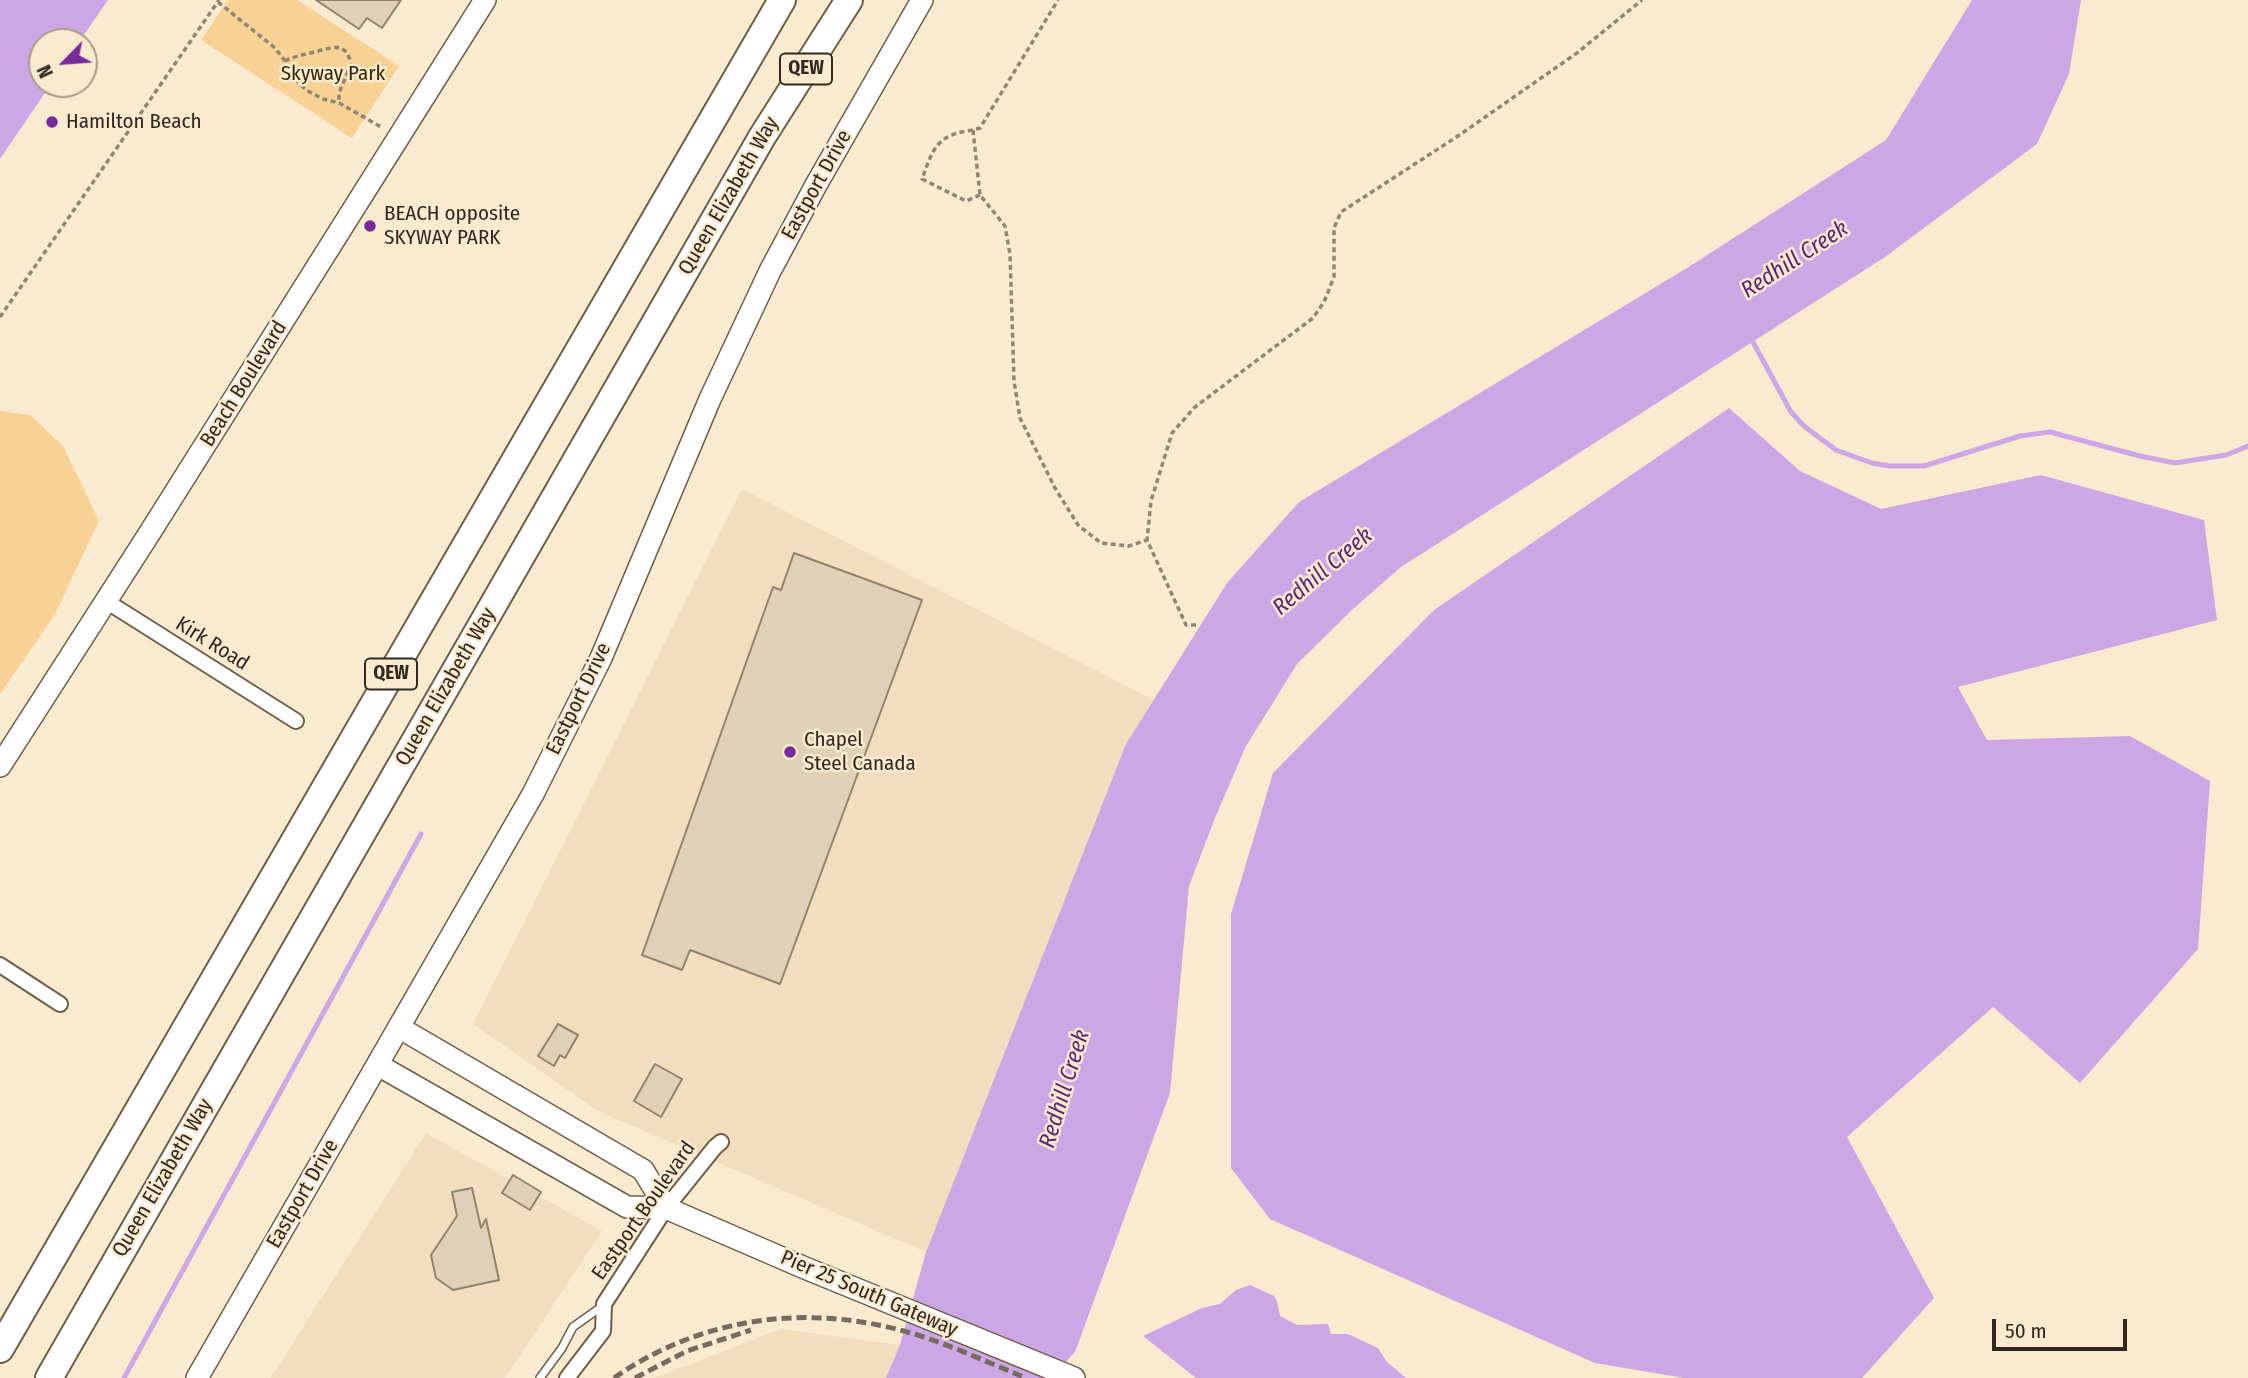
<!DOCTYPE html>
<html>
<head>
<meta charset="utf-8">
<style>
  body { margin:0 }
  #map { position:relative; width:2248px; height:1378px; overflow:hidden; background:#f9ead0; font-family:"Fira Sans Condensed",sans-serif }
  canvas { display:block }
  .north { position:absolute; left:28px; top:28px; width:70px; height:70px; box-sizing:border-box; background:#f9ead0; border:2px solid #a89d89; border-radius:50%; rotate:245deg; font-size:19px; font-weight:700; line-height:28px; text-align:center; color:#2f291f }
  .north::after { content:''; display:block; margin:auto; width:24px; height:32px; background:#772a9c; clip-path:polygon(50% 0,100% 100%,50% 72%,0 100%) }
  .scale { position:absolute; left:1992px; top:1319px; width:135px; height:32px; box-sizing:border-box; border:4px solid #2f291f; border-top:0; padding-left:9px; font-size:21px; line-height:24px; white-space:nowrap; color:#2f291f; -webkit-text-stroke:5px #f9ead0; paint-order:stroke }
</style>
</head>
<body>
<div id="map">
<canvas width="2248" height="1378"></canvas>
<div class="north">N</div>
<div class="scale">50 m</div>
</div>
<script>
const ctx = document.querySelector('canvas').getContext('2d');
ctx.lineJoin = 'round';
function paint(path, color) { ctx.fillStyle = color; ctx.fill(path, 'evenodd'); }
function strokePath(path, color, width, dash) { ctx.strokeStyle = color; ctx.lineWidth = width; ctx.lineCap = dash ? 'butt' : 'round'; ctx.setLineDash(dash || []); ctx.stroke(path); }
function drawText(font, color, halo, rows, align = 'center') {
  ctx.font = font + ' "Fira Sans Condensed",sans-serif'; ctx.lineWidth = 5; ctx.setLineDash([]); ctx.textBaseline = 'middle'; ctx.strokeStyle = halo; ctx.fillStyle = color; for (const [text, x, y, turn = 0] of rows) {
    ctx.save(); ctx.translate(x, y); ctx.rotate((+turn || 0) * Math.PI / 180); ctx.textAlign = isNaN(turn) ? turn : align; if (halo) ctx.strokeText(text, 0, 0); ctx.fillText(text, 0, 0); ctx.restore();
  }
}
const built = new Path2D(`
  M742,489l412,211 -28,45 -200,507 -328,-141 -125,-87z
  M426,1133l176,98 -97,147h-234z
  M781,1329l119,16 -14,33h-232z`);
const green = new Path2D(`
  M228,0h69l102,66 -47,72 -151,-98z
  M0,411l30,4 33,31 36,75 -45,95 -54,78z`);
const water = new Path2D(`
  M0,0h108l-29,42h-37v42h9l-51,75z
  M1972,0h109l-12,74 -32,70 -152,113 -484,310 -48,42 -56,55 -51,82 -31,72 -26,68 -19,207 -95,259 -23,26h-166l14,-33 26,-93 200,-508 101,-161 72,-81 388,-234 199,-128z
  M1729,408l71,63 81,38 160,-34 163,45 13,100 -259,67 29,53 143,-4 80,45 -12,168 -118,134 -87,-76 -146,130 87,161 -72,80h-178l-89,-15 -325,-144 -39,-51v-254l42,-141 161,-163z
  M1250,1285l24,11 3,5 3,15 17,9 31,-1 3,10h17l30,14 9,14 19,16h-210l-53,-42 59,-28 18,-4 16,-14z`);
const stream = new Path2D(`
  M1753,342l38,70 14,15 31,23 36,13 17,3h35l96,-30 30,-4 90,24 35,7 51,-8 22,-9
  M124,1378l297,-544`);
const building = new Path2D(`
  M316,0h85l-19,28 -15,-10 -8,11z
  M794,553l128,47 -142,384 -90,-34 -8,20 -40,-15 131,-368 8,3z
  M558,1024l20,11 -13,23 -5,-3 -6,11 -16,-10z
  M655,1064l27,15 -21,38 -27,-16z
  M513,1175l28,17 -11,18 -28,-17z
  M472,1188l9,40 5,-9 13,61 -46,10 -17,-12 -5,-23 26,-39 -5,-24z`);
const path = new Path2D(`
  M218,2l57,46 10,13 8,16 13,13 17,9 16,4 44,25
  M285,61c9,-5 19,-6 29,-9 17,-4 32,-12 37,12l-12,29v10
  M973,130l7,65 25,31 5,28 4,127 6,37 35,70 23,37 23,18 28,3 18,-6
  M980,195l-14,6 -44,-22c7,-18 11,-37 30,-44 9,-4 19,-4 28,-7l78,-128
  M0,317l219,-317
  M1196,625h-10l-39,-85 4,-39 21,-68 23,-26 118,-89 11,-16 10,-25v-49l7,-16 117,-76 119,-83 65,-53`);
const lane = new Path2D(`
  M540,1378l22,-30 11,-21 31,-22`);
const street = new Path2D(`
  M106,601l190,120
  M0,965l60,39
  M567,1378l36,-47 1,-27 62,-96 49,-61 6,-5`);
const secondary = new Path2D(`
  M0,766l149,-232 336,-534
  M400,1028l243,142 23,38
  M378,1065l249,142 39,1 139,60 269,110
  M197,1378l336,-584 68,-136 109,-259 60,-128 46,-86 106,-185`);
const highway = new Path2D(`
  M0,1349l782,-1349
  M49,1378l713,-1241 87,-137`);
const rail = new Path2D(`
  M614,1378c83,-58 183,-74 282,-49 45,11 88,32 130,49
  M635,1378l52,-27 64,-21`);
const markers = [
  [52,122,7,"#772a9c"],
  [370,226,7,"#772a9c"],
  [790,752,7,"#772a9c"]
];
const shields = [
  [806,69,52],
  [391,674,52]
];
const shieldNames = [
  ["QEW",806,69],
  ["QEW",391,674]
];
const parkNames = [
  ["Skyway Park",333,74]
];
const poiNames = [
  ["Hamilton Beach",66,122],
  ["BEACH opposite",384,214],
  ["SKYWAY PARK",384,238],
  ["Chapel",804,740],
  ["Steel Canada",804,764]
];
const streetNames = [
  ["Eastport Drive",817,185,-61],
  ["Queen Elizabeth Way",729,196,-60],
  ["Beach Boulevard",244,384,-58],
  ["Kirk Road",212,644,32],
  ["Queen Elizabeth Way",446,687,-60],
  ["Eastport Drive",579,699,-64],
  ["Queen Elizabeth Way",163,1178,-60],
  ["Eastport Drive",303,1194,-60],
  ["Eastport Boulevard",644,1211,-55],
  ["Pier 25 South Gateway",869,1294,23]
];
const waterNames = [
  ["Redhill Creek",1795,260,-33],
  ["Redhill Creek",1323,572,-40],
  ["Redhill Creek",1065,1089,-73]
];
paint(built, '#f2debe');
paint(green, '#f7d294');
paint(water, '#cda6e5');
strokePath(stream, '#cda6e5', 5);
paint(building, '#dfd0b7');
strokePath(building, '#92836c', 2);
strokePath(lane, '#6d5f49', 10);
strokePath(street, '#6d5f49', 18);
strokePath(secondary, '#6d5f49', 24);
strokePath(highway, '#6d5f49', 30);
strokePath(path, '#908674', 3.5, [5, 3.5]);
strokePath(lane, '#fff', 7);
strokePath(street, '#fff', 14);
strokePath(secondary, '#fff', 21);
strokePath(highway, '#fff', 26);
strokePath(rail, '#756c5d', 5, [10, 5]);
for (const [x, y, r, color] of markers) { const dot = new Path2D(); dot.arc(x, y, r, 0, 2 * Math.PI); ctx.fillStyle = color; ctx.fill(dot); strokePath(dot, '#f9ead0', 2.5); }
for (const [x, y, w] of shields) { const box = new Path2D(); box.roundRect(x - w / 2, y - 15.5, w, 31, 5); ctx.fillStyle = '#f9ead0'; ctx.fill(box); strokePath(box, '#2f291f', 2); }
drawText('bold 19px', '#2f291f', null, shieldNames);
drawText('21px', '#362606', '#f9ead0', parkNames);
drawText('21px', '#2f291f', '#f9ead0', poiNames, 'left');
drawText('21px', '#2f291f', '#f9ead0', streetNames);
drawText('italic 23px', '#592973', '#f9ead0', waterNames);
</script>
</body>
</html>
